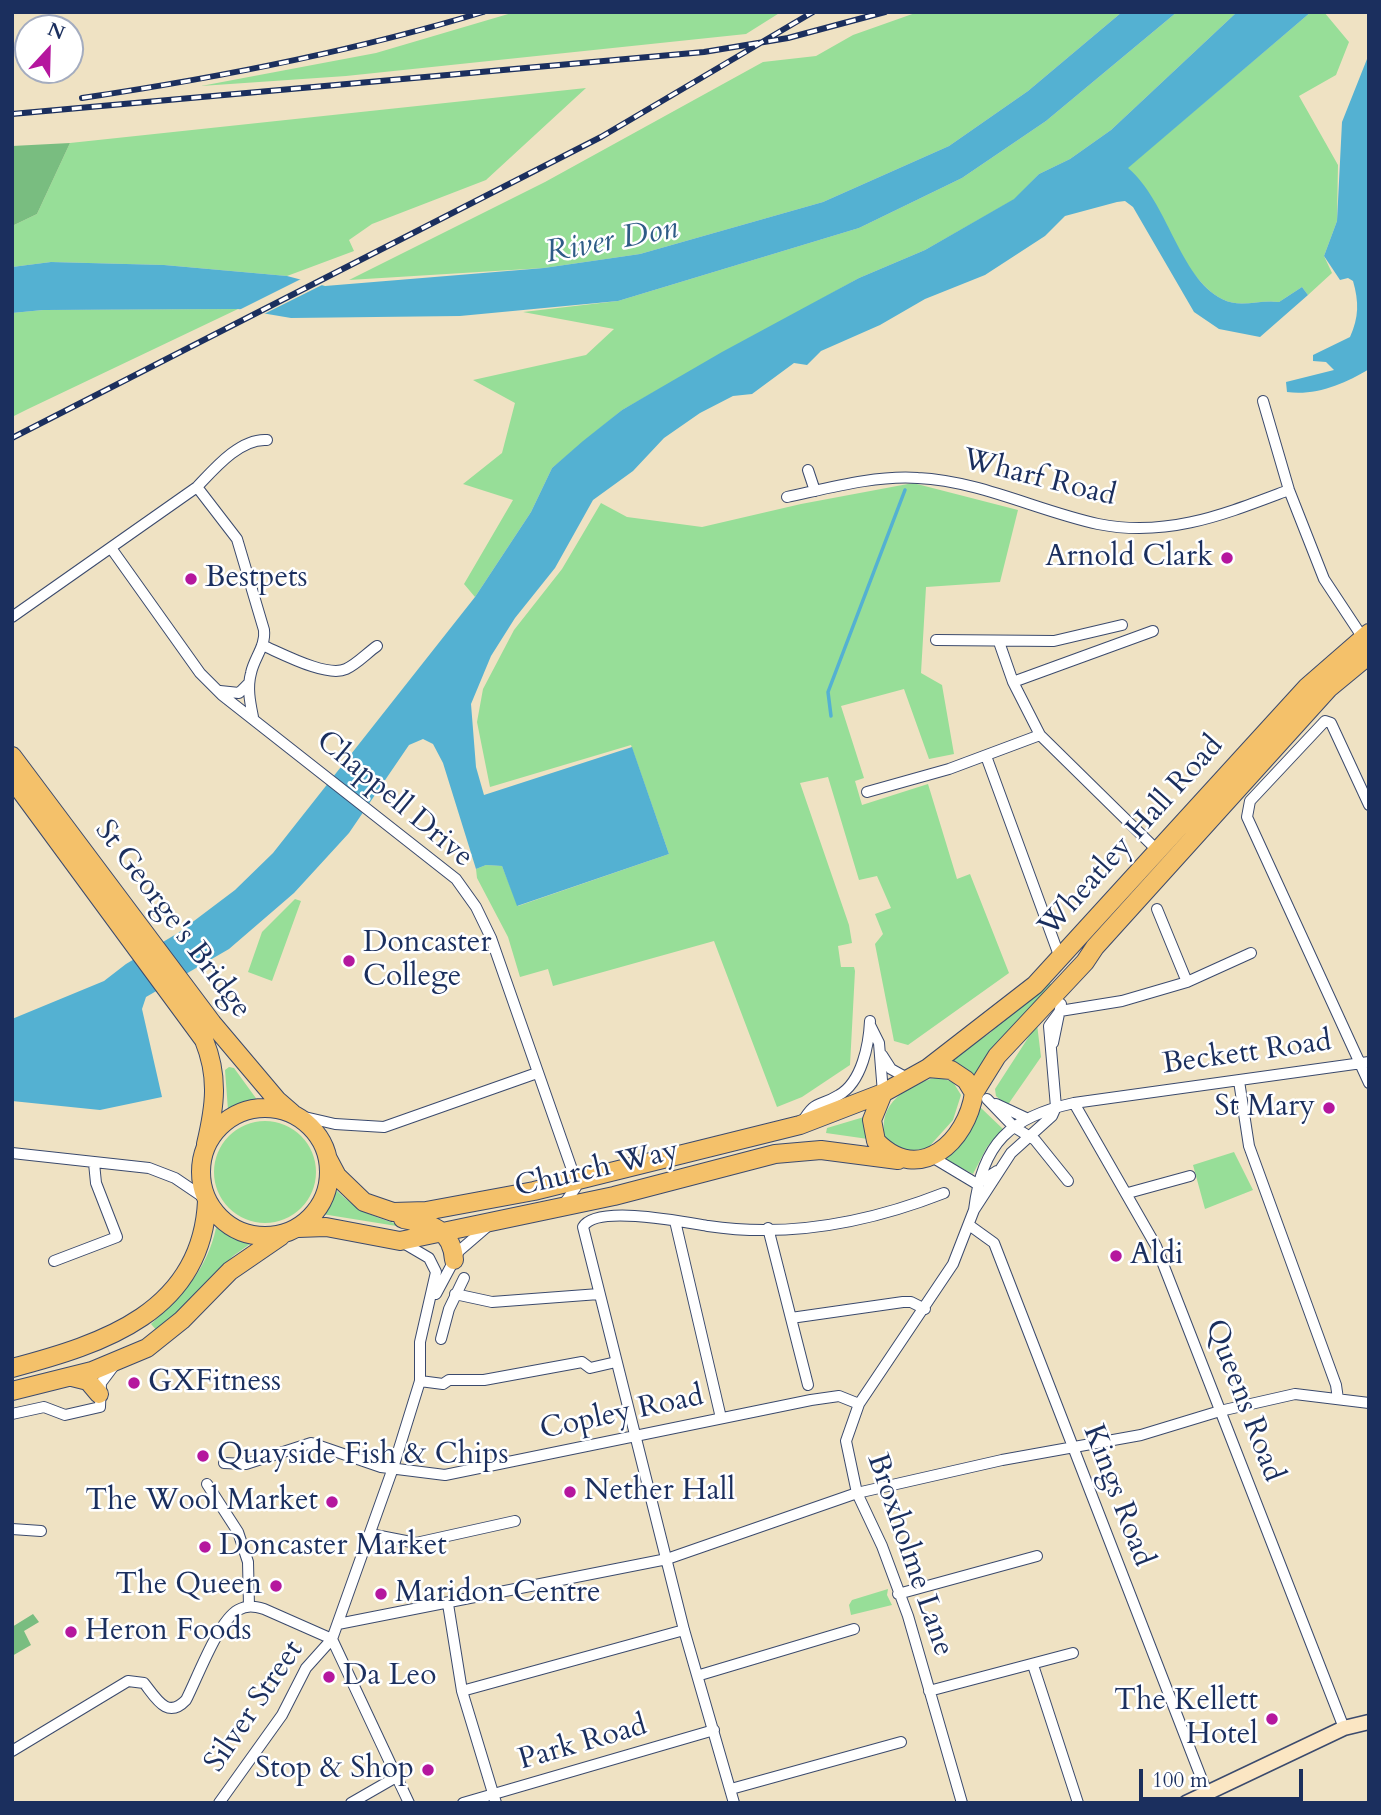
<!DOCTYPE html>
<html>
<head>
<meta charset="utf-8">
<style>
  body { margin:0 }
  #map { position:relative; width:1381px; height:1815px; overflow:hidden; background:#efe2c3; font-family:Cardo,serif }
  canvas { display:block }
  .frame { position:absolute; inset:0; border:14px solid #1b2f5e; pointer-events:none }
  .north { position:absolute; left:14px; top:14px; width:70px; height:70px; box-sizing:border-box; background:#fff; border:2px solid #a4acbf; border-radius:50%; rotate:22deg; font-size:19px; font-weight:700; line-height:28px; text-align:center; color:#1b2f5e }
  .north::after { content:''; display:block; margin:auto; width:24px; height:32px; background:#b5179e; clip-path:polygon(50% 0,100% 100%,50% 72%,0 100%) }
  .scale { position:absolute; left:1139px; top:1769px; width:164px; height:32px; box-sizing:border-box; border:4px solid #1b2f5e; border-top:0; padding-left:9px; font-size:21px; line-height:24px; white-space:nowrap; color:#1b2f5e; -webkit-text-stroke:5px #fff; paint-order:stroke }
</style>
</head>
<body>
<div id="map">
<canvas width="1381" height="1815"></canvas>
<div class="frame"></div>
<div class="north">N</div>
<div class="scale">100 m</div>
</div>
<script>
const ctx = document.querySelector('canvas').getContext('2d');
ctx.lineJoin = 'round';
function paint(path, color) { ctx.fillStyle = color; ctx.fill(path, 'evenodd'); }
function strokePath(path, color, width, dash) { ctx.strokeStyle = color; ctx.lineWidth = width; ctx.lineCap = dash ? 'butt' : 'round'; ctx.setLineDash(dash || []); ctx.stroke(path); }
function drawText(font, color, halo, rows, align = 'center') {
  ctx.font = font + ' Cardo,serif'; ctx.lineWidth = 5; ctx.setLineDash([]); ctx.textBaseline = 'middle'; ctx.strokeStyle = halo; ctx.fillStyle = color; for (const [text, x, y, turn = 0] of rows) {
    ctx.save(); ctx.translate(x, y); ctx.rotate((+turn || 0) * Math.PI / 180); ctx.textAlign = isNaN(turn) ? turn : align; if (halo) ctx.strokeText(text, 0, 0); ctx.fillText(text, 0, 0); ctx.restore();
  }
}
const green = new Path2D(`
  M515,12h266l-35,22 -400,42 -145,10 175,-33z
  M918,12h204l-94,79 -79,55 -126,56 -183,52 -96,14 -195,12 196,-98 218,-120 53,-6 37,-21z
  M1177,12h60l-126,118 -41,29 -31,15 -24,25 -90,51 -66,28 -237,132 -70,58 -21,44 -56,85 -11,-13 49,-84 -50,-16 39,-31 13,-50 -42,-23 113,-25 28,-26 -91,-17 95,-11 241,-73 103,-50 84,-57z
  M1311,12h13l25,30 -13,33 -37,21 39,69 -1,56 -13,35 8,17 -24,22 -6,-8 -23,15c-20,-3 -38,7 -57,-3 -33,-16 -73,-97 -95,-131z
  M586,88l-100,92 -114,44 -23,16 5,11 -67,25 -123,-11 -113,-3 -39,5v-41l25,-12 33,-71z
  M238,309l-210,100 -16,8v-104l31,-3z
  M913,483l105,27 -18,72 -74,5 -5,86 21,12 12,69 -25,5 -25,-70 -63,17 23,72 -9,3 7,24 66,-21 29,95 13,-5 39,99 -101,72 -14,-4 -19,-97 8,-10 -8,-20 16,-6 -14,-32 -18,4 -31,-103 -28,6 49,142 3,18 -14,3 3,21h13l1,4 -5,94 -48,32 -25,10 -63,-166 -161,45 -5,-17 -28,8 -12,-40 -31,-59 -1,-9 10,-4 16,1 16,40 151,-52 -38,-109 -141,42 -13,-65 6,-33 31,-59 48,-61 39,-66 26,14 75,10 99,-23z
  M295,899l6,2 -29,80 -24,-9 14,-40z
  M1047,981l5,4 -78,93 -25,-17 41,-28z
  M1037,1024l4,33 -34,49 -11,-10 -1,-7z
  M229,1067l5,1 24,33 -30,9 -3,-40z
  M938,1077l15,5 8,13 -8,25 -26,29 -26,2 -16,-13c-8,-35 22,-53 53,-61z
  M980,1107l23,22 -16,18 -14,27 -31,-16z
  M864,1117l4,22 -42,-6 1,-5z
  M214 1172a51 51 0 1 1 102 0a51 51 0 1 1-102 0Z
  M1234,1152l19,38 -48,19 -12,-44z
  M335,1189c26,26 42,28 74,39l-87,-14z
  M216,1228l34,16 -17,12 -75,76 -7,-8c31,-28 56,-54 65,-96z
  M888,1589l-1,6 5,10 -41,10 -2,-10 3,-5z`);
const forest = new Path2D(`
  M70,143l-33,71 -25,12v-80z
  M33,1614l6,8 -15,9 7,14 -19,11v-29z`);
const water = new Path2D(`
  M1122,12h55l-131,109 -84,57 -103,50 -241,73 -158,15 -169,2 -53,-9 -195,1 -31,3v-46l39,-5 113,3 123,11 38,10 219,-18 96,-14 183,-52 126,-56 79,-55z
  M1237,12h74l-183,156c40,34 51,109 94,131 19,10 37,0 57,3l23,-15 6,8 -48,42 -41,-8 -25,-17 -61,-105 -8,-6 -8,1 -52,14 -20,20 -60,39 -60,24 -45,26 -59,26 -14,14 -13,-2 -42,31 -19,2 -33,17 -36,25 -31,33 -40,29 -38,68 -40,50 -24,38 -20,48 5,63 8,28 148,-48 37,107 -152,52 -15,-40 -16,-1 -10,4 -33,-106 -10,-19 -10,-5 -14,6 -60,88 -55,60 -65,56 -83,48 -4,12 20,88 -62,13 -88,-9v-82l92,-38 22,-17 52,-31 57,-43 38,-37 202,-256 56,-85 21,-44 31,-27 39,-31 100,-58 137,-74 66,-28 89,-51 25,-25 31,-15 41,-29z
  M1369,54v315c-24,15 -54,27 -82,23l-1,-10 48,-12 -8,-8 -13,-1v-6l37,-18c9,-20 9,-35 3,-56l-5,-3 -8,2 -16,-24 13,-35 5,-99z`);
const pier = new Path2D(`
  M305,277l23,5 -68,34 -25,-4z`);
const stream = new Path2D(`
  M831,716l-3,-24 77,-202`);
const street = new Path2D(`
  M1263,401l26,89 35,89 39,59
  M808,470l7,21
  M197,487l40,52 27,91c2,16 -10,28 -13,43 -4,15 -1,29 2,44
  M787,497c42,-9 89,-22 131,-19 62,3 120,33 180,46 70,14 127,-10 191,-34
  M111,548l89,125 22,22 234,184 20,28 15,31 85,243v6l-12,17
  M12,617l185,-130c17,-18 43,-49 70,-47
  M936,640l118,1 68,-16
  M999,642l14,40 27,53 118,116
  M262,645c19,8 65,33 84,24 11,-5 21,-16 31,-23
  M1013,682l140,-51
  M220,691l19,2 10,-10
  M986,756l74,202
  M867,792l82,-23 91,-34
  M1369,805l-38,-82 -6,-2 -75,80 -3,16 122,266
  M1157,909l30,73
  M1060,1011l-11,15 7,81 -4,9 -41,37 -37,57c8,-67 36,-93 100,-107l295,-41
  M1060,1011l62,-10 65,-19 64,-29
  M870,1025l9,18 4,50
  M1053,1043l8,-39
  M882,1055l9,14 18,10
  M1239,1081l10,65 87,239 2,14
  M987,1099l27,28 21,13 33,41
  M1074,1103l82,143 188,482
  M996,1104l30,14
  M296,1115l39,9 49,3 153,-54
  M801,1124c15,-26 17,-16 38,-29 23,-13 30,-51 31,-74
  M12,1153l137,15 26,10 31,21
  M932,1157l45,27 20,-13
  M1128,1193l62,-17
  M675,1221l46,197
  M969,1225l25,18 217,560
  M768,1228l40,157
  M54,1261l63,-24 -21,-54 -2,-20
  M436,1294l23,-43 29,-25
  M455,1294l37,8 107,-8
  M791,1318l112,-16h8l14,7
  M441,1339l8,-30 15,-31
  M420,1381l23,3 6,-4h35l98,-18 8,6 26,-6
  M12,1414l32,-7 21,8 35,-8 1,-24 12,-16
  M224,1463l22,1 65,-21 70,24 64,8 366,-75 28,-4 20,8
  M207,1484l31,48 10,30 1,44
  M12,1529l29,2
  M370,1534l46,9 99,-22
  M898,1594l139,-38
  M448,1604l14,87 34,112
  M338,1624l329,-65 190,-66 145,-33 139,-25 79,-24 75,-17 74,9
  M332,1639l77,164
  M1033,1665l45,138
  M700,1675l154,-46
  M462,1691l222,-61
  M929,1691l144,-38
  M12,1751l116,-70 16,2c12,15 23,37 42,17 11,-21 32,-79 52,-90 9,-5 16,-4 26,-1l68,30
  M731,1789l170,-47
  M219,1803l63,-88 24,-47 26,-29 61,-171 27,-87v-39l16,-70 -7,-14 -29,-17
  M351,1803l47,-27
  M463,1803l251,-73
  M734,1803l-50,-173 -101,-403c13,-23 101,-5 125,-1 80,12 162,-4 236,-33
  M962,1803l-54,-187 -26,-70 -25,-53 -11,-52 13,-37 94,-140 21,-54`);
const secondary = new Path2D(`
  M1186,1803l158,-75 25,-6`);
const highway = new Path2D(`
  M12,756l200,267 65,77 15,13
  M12,779l192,261c15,37 11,66 2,104
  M928,1068l107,-83 272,-298 62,-54
  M974,1093l23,-37 88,-94 10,-15 234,-259 40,-33
  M201 1172a64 64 0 1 1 128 0a64 64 0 1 1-128 0Z
  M328,1159l9,17 27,26 29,10 33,-1 108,-20 266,-66 83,-32 45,-25 23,2 15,10 8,13c-7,48 -54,93 -98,48l-4,-21 11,-27
  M403,1219c27,5 49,9 51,41
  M298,1228l28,-1 74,14 214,-45 161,-42 46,-4 77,10
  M12,1368c91,-24 190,-56 195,-167
  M72,1377l16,4 11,13
  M12,1391l80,-20 55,-23 35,-28 48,-49 51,-35`);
const rail = new Path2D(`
  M82,98c135,-20 269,-46 401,-86
  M12,114l692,-62 84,-14 97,-26
  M12,438l589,-301 212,-125`);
const markers = [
  [1227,558,7,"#b5179e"],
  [191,579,7,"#b5179e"],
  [349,961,7,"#b5179e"],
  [1329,1108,7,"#b5179e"],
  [1116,1256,7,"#b5179e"],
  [134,1383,7,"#b5179e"],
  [203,1456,7,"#b5179e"],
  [570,1492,7,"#b5179e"],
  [332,1502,7,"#b5179e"],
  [205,1547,7,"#b5179e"],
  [276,1586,7,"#b5179e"],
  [381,1594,7,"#b5179e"],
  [71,1632,7,"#b5179e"],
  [329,1677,7,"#b5179e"],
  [1272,1719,7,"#b5179e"],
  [428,1770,7,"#b5179e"]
];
const streetNames = [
  ["Wharf Road",1039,479,14],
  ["Chappell Drive",394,800,40],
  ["Wheatley Hall Road",1132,837,-48],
  ["St George's Bridge",172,920,53],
  ["Beckett Road",1247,1054,-8],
  ["Church Way",597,1170,-13],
  ["Queens Road",1243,1401,69],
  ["Copley Road",622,1414,-12],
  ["Kings Road",1117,1496,69],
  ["Broxholme Lane",909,1555,71],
  ["Silver Street",255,1707,-56],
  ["Park Road",583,1744,-16]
];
const poiNames = [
  ["Arnold Clark",1213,558,"right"],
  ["Bestpets",205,579],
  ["Doncaster",363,944],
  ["College",363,978],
  ["St Mary",1315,1108,"right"],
  ["Aldi",1130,1256],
  ["GXFitness",148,1383],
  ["Quayside Fish & Chips",217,1456],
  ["Nether Hall",584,1492],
  ["The Wool Market",318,1502,"right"],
  ["Doncaster Market",219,1547],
  ["The Queen",262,1586,"right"],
  ["Maridon Centre",395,1594],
  ["Heron Foods",85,1632],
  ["Da Leo",343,1677],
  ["The Kellett",1258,1702,"right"],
  ["Hotel",1258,1736,"right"],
  ["Stop & Shop",414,1770,"right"]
];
const waterNames = [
  ["River Don",612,242,-11]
];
paint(green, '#97de98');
paint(forest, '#79bd80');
paint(water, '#54b1d2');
paint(pier, '#efe2c3');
strokePath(stream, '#54b1d2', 3.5);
strokePath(street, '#3b4a6d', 12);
strokePath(secondary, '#3b4a6d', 17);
strokePath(highway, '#3b4a6d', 20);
strokePath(street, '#fff', 10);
strokePath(secondary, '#fbe6c3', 14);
strokePath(highway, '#f4c16a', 18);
strokePath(rail, '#1b2f5e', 6);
strokePath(rail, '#fff', 3.5, [10]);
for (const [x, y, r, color] of markers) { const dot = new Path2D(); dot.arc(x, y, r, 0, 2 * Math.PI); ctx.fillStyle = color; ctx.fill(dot); strokePath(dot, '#fff', 2.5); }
drawText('30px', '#1b2f5e', '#fff', streetNames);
drawText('30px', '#1b2f5e', '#fff', poiNames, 'left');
drawText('italic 32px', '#2f5c87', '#fff', waterNames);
</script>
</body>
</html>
